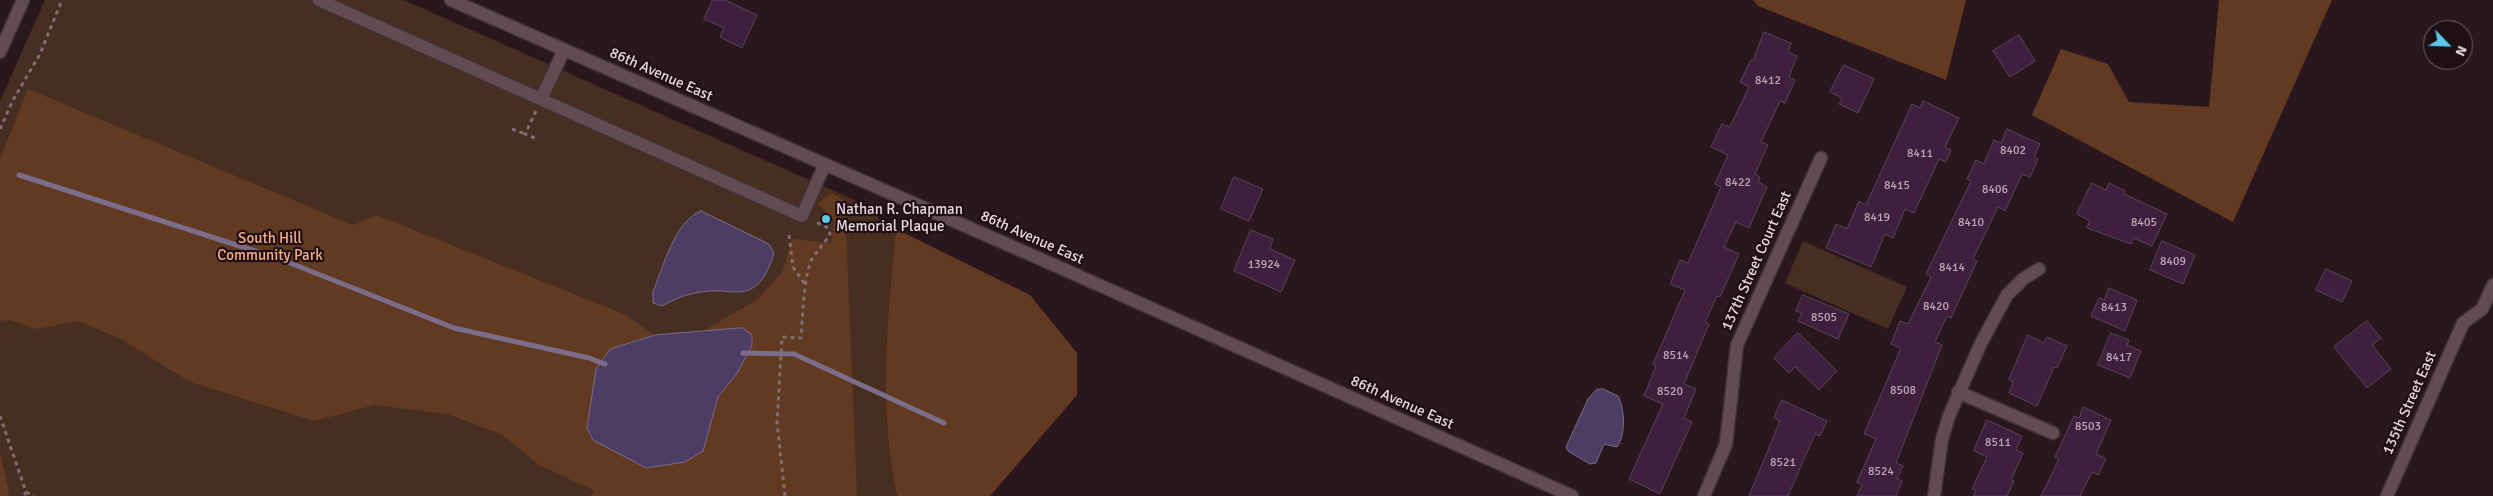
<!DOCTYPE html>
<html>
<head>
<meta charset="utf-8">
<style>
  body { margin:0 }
  #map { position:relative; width:2493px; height:496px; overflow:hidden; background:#2a171e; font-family:Signika,sans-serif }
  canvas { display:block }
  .north { position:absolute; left:2423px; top:20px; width:50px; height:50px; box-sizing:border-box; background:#200e15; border:1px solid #6f5f65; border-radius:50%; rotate:114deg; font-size:14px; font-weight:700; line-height:20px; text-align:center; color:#e5d8dc }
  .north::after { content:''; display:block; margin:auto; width:18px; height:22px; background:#5cc7e8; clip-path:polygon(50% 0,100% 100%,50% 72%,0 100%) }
</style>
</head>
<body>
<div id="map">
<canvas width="2493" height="496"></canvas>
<div class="north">N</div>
</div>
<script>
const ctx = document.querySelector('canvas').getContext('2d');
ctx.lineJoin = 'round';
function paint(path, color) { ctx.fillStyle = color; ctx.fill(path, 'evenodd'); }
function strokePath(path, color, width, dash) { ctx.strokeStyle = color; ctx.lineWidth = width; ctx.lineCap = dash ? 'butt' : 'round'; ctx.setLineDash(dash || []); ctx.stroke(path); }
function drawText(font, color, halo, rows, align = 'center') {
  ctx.font = font + ' Signika,sans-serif'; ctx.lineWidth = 4.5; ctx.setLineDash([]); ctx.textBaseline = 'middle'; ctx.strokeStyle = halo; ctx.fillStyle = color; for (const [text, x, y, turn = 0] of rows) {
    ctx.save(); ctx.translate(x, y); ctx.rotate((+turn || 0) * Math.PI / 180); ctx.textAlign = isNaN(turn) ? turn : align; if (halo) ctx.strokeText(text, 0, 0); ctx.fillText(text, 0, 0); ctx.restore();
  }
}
const green = new Path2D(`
  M45,0h359l475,211 -1,8 18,10c-9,88 -18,179 1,267h-897v-395z
  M1803,241l104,46 -19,42 -103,-46z`);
const forest = new Path2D(`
  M1753,0h213l-20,80 -188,-74z
  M2219,0h113l-99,222 -201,-107 29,-66 47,15 21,38 80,5z
  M28,89l325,136 24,-10 247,99 31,21 -45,14 -14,20 107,82 15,-54 20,-25 5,-44 -40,3 55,-32 25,-28 9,-32 39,4 3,-22 -16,-18 13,-10 14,8 12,295h-266l4,-5 -56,-26 -38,-31 -54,-20 -72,-9 -61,16 -124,-39 -69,-43 -43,-18 -41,8 -28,-9 -9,1v-162z
  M896,229l134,66 47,58v42l-87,101h-93c-19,-88 -10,-179 -1,-267z
  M0,451l9,41 -1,4h-8z`);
const water = new Path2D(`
  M701,211l68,33 5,9c-6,19 -14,39 -37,39 -9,0 -18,-2 -27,-1 -18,1 -34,7 -48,15l-9,-3v-11c10,-25 22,-71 48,-81z
  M743,328l9,7v10l-14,27 -20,25 -15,54 -18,11 -39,6 -53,-28 -6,-12 9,-59 14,-20 45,-14z
  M1603,389l15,7c7,14 8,38 -1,51l-13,-3 -8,19 -6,1 -22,-13 -2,-4 22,-48 8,-9z`);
const stream = new Path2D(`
  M19,175l261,84 174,69 135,30 16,6
  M743,353l51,1 150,69`);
const building = new Path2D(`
  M713,0h12l32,15 -15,33 -22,-11 4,-9 -20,-9z
  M1764,32l27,11 -3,9 9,4 -8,21 6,3 -10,23 -5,-2 -19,41 7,3 -13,29 5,3 -2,5 9,5 -18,41 -13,-6 -12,25 15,7 -19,43 -3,-1 -12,26 4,2 -25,60 12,5 -12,29 8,4 -32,72 -31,-15 34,-75 -19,-8 12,-30 -3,-2 32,-74 -15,-6 10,-24 8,3 33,-76 -6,-3 13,-29 -17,-8 11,-23 8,3 19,-40 -9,-5 11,-22h2z
  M2019,35l16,26 -25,16 -17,-26z
  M1844,65l30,14 -16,34 -19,-9 3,-6 -12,-6z
  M1923,101l36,17 -14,29 6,3 -5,12 -7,-3 -25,54 -9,-4 -12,29 -8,-4 -14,33 -45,-19 10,-24 11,5 12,-28 7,4 46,-101 8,4z
  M2007,129l33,15 -6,13 4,2 -8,18 -8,-3 -17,37 -7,-4 -25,52 4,2 -26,57 -4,-2 -12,26 7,3 -46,118 7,3 -6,13 5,2 -6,15h-39l5,-11 -5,-3 19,-43 -12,-5 37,-86 -10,-4 9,-23 8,3 23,-47 -5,-3 45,-93 -4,-2 9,-19 8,4 10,-24 7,3z
  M1234,177l29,12 -14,32 -28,-12z
  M2092,183l14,7 3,-7 16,8 -1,3 43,20 -15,32 -19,-8 -2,6 -44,-16 3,-7 -13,-7z
  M1251,230l22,9 -3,10 25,11 -14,32 -47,-21z
  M2162,241l33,14 -12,29 -33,-14z
  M2326,269l26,12 -10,21 -26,-12z
  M2109,288l28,12 -12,31 -34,-15 8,-18 5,2z
  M1803,295l46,19 -11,25 -40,-18 4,-8 -6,-2z
  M2367,321l14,17 -9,7 19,24 -24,19 -33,-41z
  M1798,333l39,38 -18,19 -24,-23 -6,6 -15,-15z
  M2111,333l18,7 -2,5 14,6 -11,27 -32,-13z
  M2028,335l16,8 3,-6 20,9 -10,22 -3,-1 -17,39 -28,-13 4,-11 -4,-2z
  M1782,400l45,21 -7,15 -5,-2 -27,62h-39l31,-75 -6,-3z
  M2083,407l28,13 -15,34 10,5 -8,16 -6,-3 -12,24h-39l18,-37 -4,-2 19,-41 5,2z
  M1987,420l35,16 -6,14 7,3 -12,27 3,1 -7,15h-34l3,-6 -4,-1 15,-32 -13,-6z`);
const path = new Path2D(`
  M536,111l-11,23 12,5
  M0,129l13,-29 27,-46 22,-54
  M512,129l13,5
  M789,235l4,32 13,19
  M0,416l26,76 -2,4
  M26,492l8,4
  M785,496l-8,-74 5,-85 19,1c2,-25 2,-51 9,-75 4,-10 15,-19 20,-29l-2,-6 -14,-7`);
const minor = new Path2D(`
  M319,0l483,216 23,-52
  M451,0l603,265 518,231
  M0,52l23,-52
  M541,99l23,-49
  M1958,392l95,41
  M1704,496l22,-52 11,-99 84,-187
  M1934,496l8,-57 7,-23 32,-73 26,-48 16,-16 16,-10
  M2387,496l76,-173 19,-14 11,-24`);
const markers = [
  [826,219,5,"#5cc7e8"]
];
const numberNames = [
  ["8412",1768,81],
  ["8402",2013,151],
  ["8411",1920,154],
  ["8422",1738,183],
  ["8415",1897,186],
  ["8406",1995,190],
  ["8419",1877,218],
  ["8410",1971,223],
  ["8405",2144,223],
  ["8409",2173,262],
  ["13924",1264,265],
  ["8414",1952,268],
  ["8420",1936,307],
  ["8413",2114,308],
  ["8505",1824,318],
  ["8514",1676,356],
  ["8417",2119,358],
  ["8508",1903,391],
  ["8520",1670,392],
  ["8503",2088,427],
  ["8511",1998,443],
  ["8521",1783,463],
  ["8524",1881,472]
];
const streetNames = [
  ["86th Avenue East",661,75,24],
  ["86th Avenue East",1032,238,24],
  ["137th Street Court East",1757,261,-66],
  ["86th Avenue East",1402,403,24],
  ["135th Street East",2410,403,-66]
];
const poiNames = [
  ["Nathan R. Chapman",836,210],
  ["Memorial Plaque",836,227]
];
const parkNames = [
  ["South Hill",270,239],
  ["Community Park",270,256]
];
paint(green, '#462e20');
paint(forest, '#623921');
paint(water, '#4d3d65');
strokePath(water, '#7b6c89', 1);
strokePath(stream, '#7b6c89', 5);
paint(building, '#3f1f3e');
strokePath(building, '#554654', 1);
strokePath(minor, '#403237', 15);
strokePath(path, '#7e6e73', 3, [4, 4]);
strokePath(minor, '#624c53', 12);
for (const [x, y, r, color] of markers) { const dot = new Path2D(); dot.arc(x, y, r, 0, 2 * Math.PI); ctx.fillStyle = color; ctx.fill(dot); strokePath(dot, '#200e15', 2); }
drawText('12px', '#bcaab4', null, numberNames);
drawText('15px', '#e5d8dc', '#200e15', streetNames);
drawText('15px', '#e5d8dc', '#200e15', poiNames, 'left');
drawText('15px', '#f5ae87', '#200e15', parkNames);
</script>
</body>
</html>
